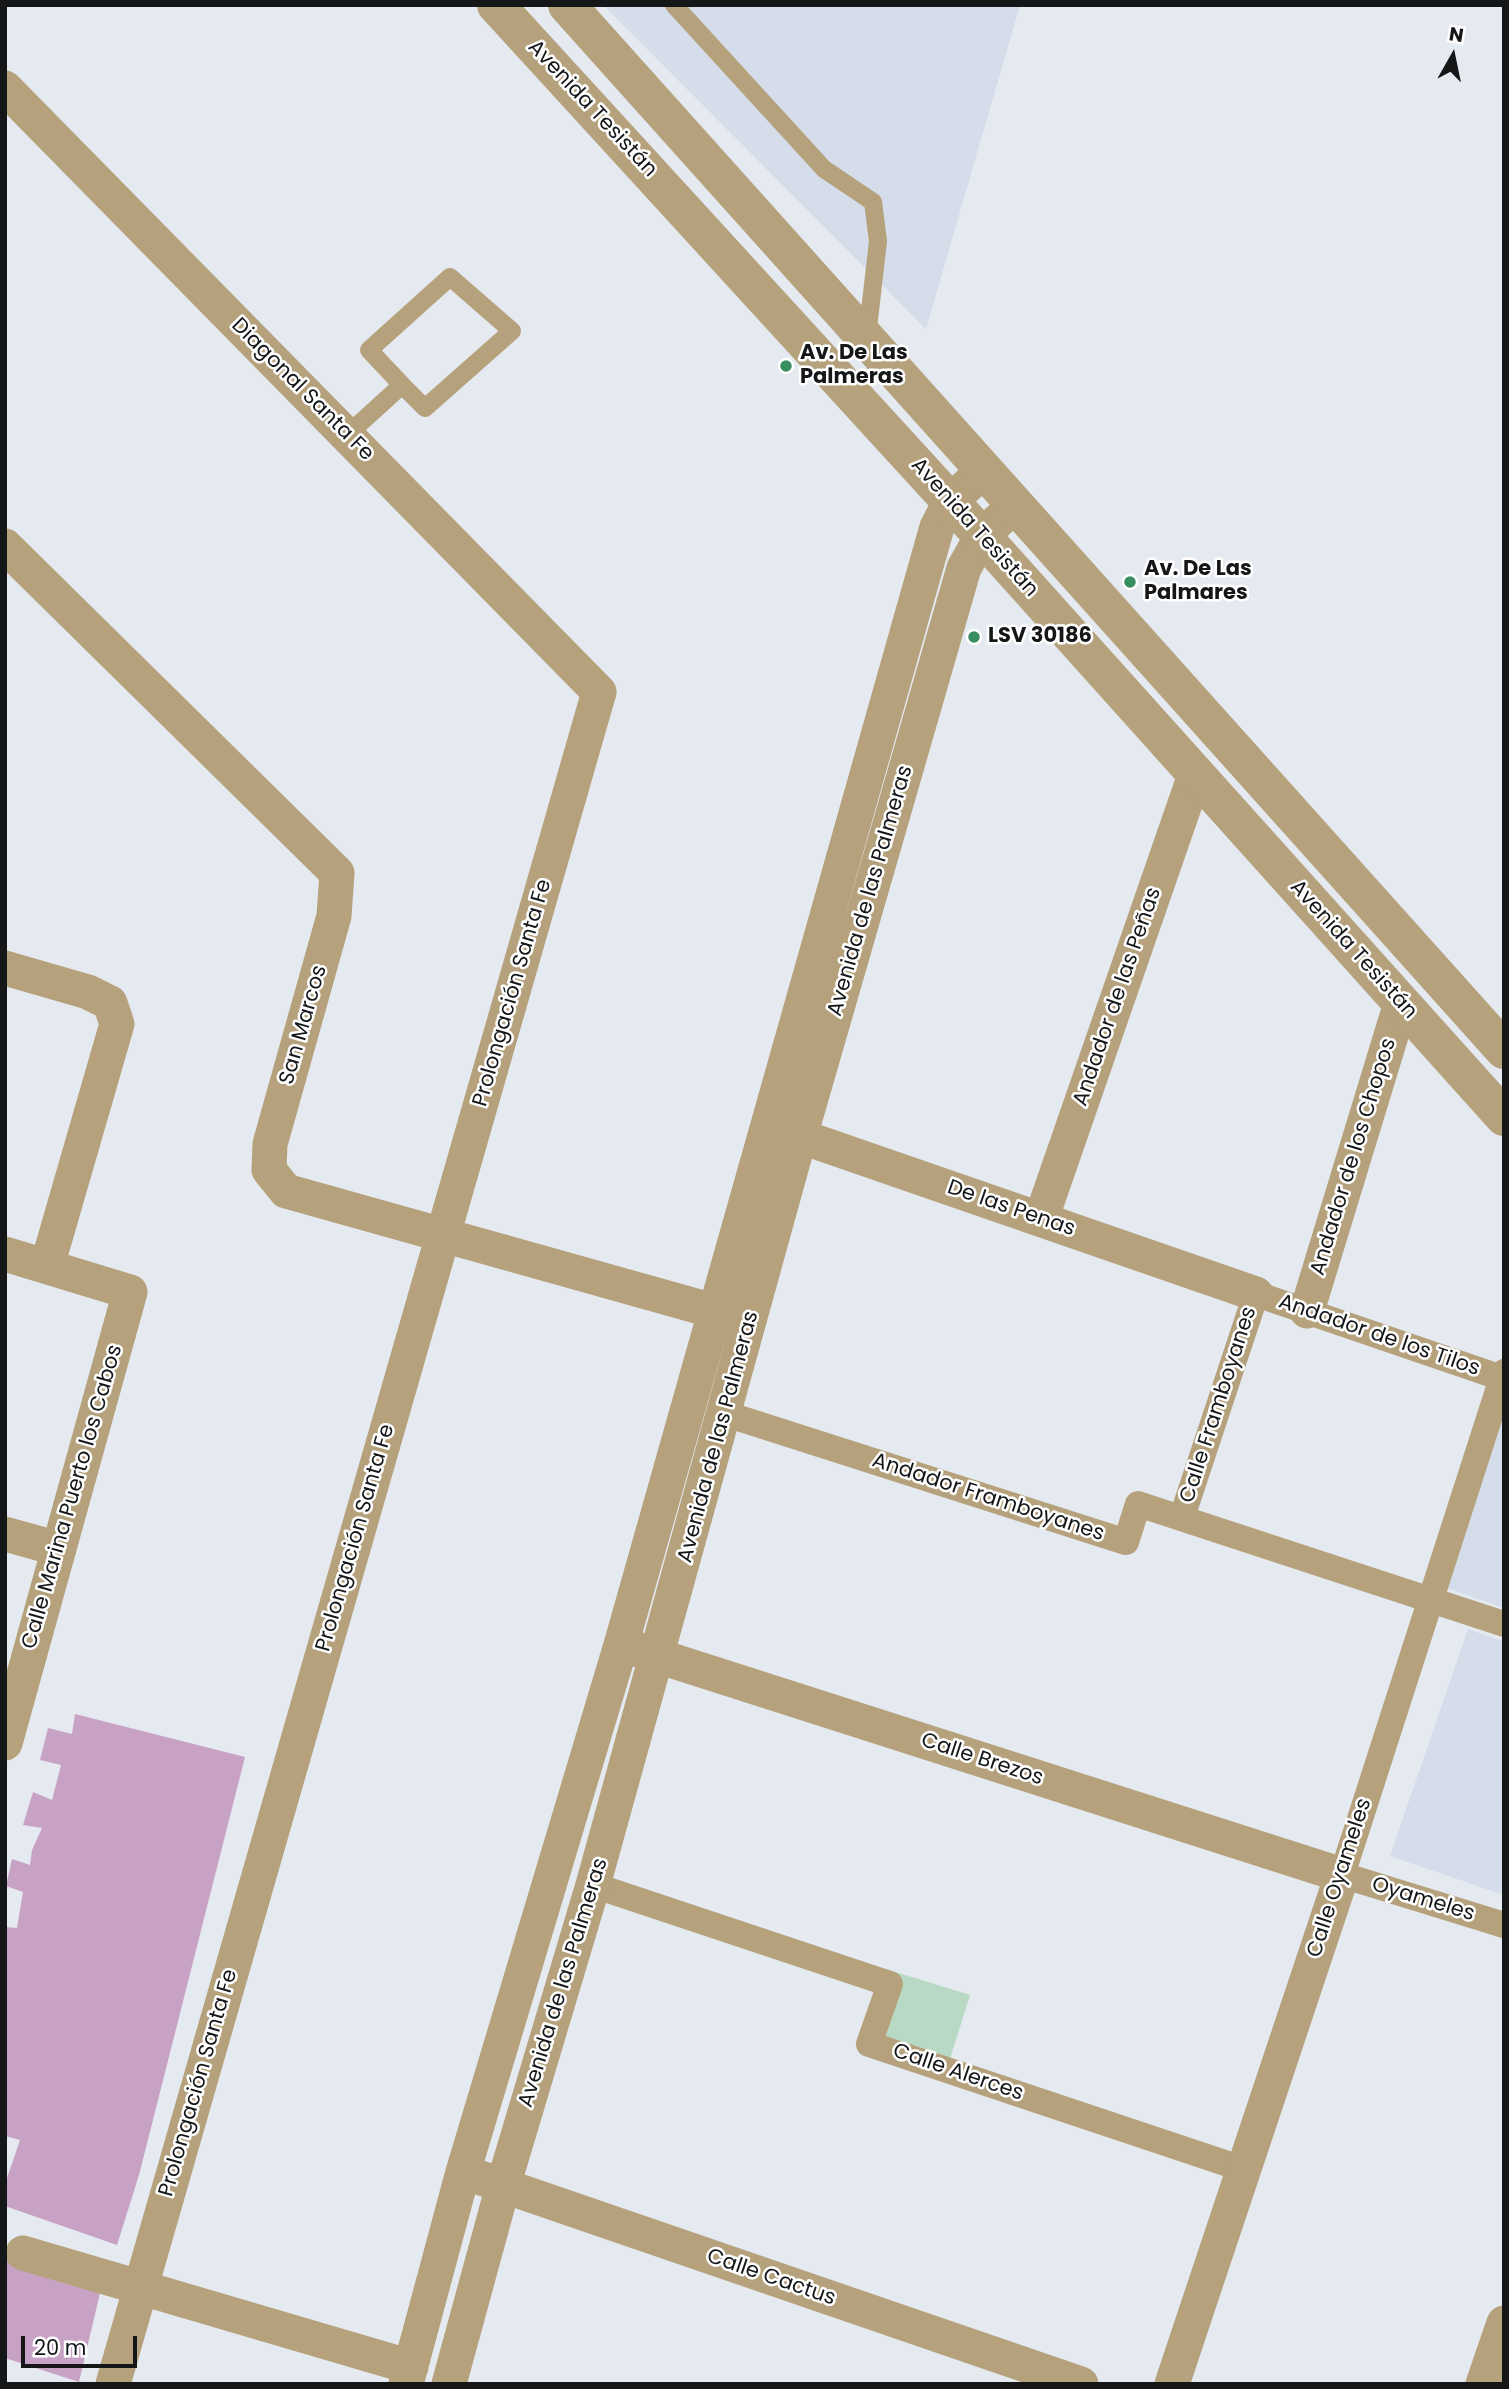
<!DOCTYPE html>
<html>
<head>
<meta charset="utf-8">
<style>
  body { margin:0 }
  #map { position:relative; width:1509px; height:2389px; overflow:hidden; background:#e5e9f0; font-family:Poppins,sans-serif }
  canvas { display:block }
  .frame { position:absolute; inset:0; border:7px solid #141618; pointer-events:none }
  .north { position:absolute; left:1418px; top:21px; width:70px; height:70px; -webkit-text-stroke:5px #fff; paint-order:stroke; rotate:9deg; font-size:19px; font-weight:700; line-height:28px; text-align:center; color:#141618 }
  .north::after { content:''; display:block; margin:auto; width:24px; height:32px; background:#141618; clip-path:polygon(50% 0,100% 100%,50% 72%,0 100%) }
  .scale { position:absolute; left:21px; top:2336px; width:116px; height:32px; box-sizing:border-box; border:4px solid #141618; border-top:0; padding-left:9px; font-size:21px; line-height:24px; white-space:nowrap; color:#141618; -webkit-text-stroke:5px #fff; paint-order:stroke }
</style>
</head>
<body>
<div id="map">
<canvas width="1509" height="2389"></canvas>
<div class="frame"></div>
<div class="north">N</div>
<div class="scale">20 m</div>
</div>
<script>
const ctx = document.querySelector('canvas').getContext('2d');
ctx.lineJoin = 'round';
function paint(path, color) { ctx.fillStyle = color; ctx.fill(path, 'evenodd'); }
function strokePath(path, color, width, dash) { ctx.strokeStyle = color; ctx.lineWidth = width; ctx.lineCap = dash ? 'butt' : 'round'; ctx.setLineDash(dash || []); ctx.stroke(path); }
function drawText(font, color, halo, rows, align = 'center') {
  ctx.font = font + ' Poppins,sans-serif'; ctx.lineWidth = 5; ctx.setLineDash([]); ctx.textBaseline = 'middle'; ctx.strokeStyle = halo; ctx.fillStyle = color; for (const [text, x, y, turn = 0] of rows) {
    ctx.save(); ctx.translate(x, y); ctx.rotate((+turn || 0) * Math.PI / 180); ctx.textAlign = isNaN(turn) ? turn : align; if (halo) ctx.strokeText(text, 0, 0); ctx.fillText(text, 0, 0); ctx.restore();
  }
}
const built = new Path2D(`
  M603,5h417l-94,324z
  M1504,1410v198l-57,-20z
  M1468,1629l36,13v253l-114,-39z`);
const green = new Path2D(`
  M886,1969l84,26 -25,80 -84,-27z`);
const building = new Path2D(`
  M75,1714l170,43 -106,418 -22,70 -112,-39v-22l15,-44 -15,-4v-209l12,1 6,-36 -17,-6 6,-27 18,6 2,-15 10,-22 -19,-3 10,-33 19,8 9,-35 -21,-5 8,-32 24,6z
  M5,2250l99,26 -25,106 -74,-24z`);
const service = new Path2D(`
  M674,5l150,164 49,33 5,39 -11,96
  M347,435l55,-50 23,23 87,-77 -62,-54 -81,73 33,35`);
const pedestrian = new Path2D(`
  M1504,1372l-162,503 162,50
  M726,1414l400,128 12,-38 366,120
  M1182,1517l74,-223 246,84
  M593,1885l297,99 -21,60 374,125`);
const minor = new Path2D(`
  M5,88l594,604 -486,1692
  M5,546l332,327 -3,43 -64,228 -1,26 17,21 428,120
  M5,968l83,24 22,11 7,21 -70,242
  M779,1129l477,165
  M1041,1219l154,-444
  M5,1254l125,38 -125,451
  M1307,1311l94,-308
  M5,1534l54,15
  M636,1649l706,226 -170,509
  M481,2178l600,206
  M23,2253l388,114
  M406,2384l57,-212 158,-527 316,-1118 13,-25 34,-32
  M449,2384l54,-198 90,-301 207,-749 164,-568 18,-32 32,-30
  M1483,2384l21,-61`);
const tertiary = new Path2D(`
  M496,5l486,531 522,581
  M567,5l937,1045`);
const markers = [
  [786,366,7,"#398e61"],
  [1130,582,7,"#398e61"],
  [974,637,7,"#398e61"]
];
const streetNames = [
  ["Avenida Tesistán",592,109,47],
  ["Diagonal Santa Fe",302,390,45],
  ["Avenida Tesistán",974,528,48],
  ["Avenida de las Palmeras",871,891,-74],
  ["Avenida Tesistán",1353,950,48],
  ["Prolongación Santa Fe",513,993,-74],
  ["Andador de las Peñas",1118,997,-71],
  ["San Marcos",304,1025,-74],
  ["Andador de los Chopos",1354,1157,-73],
  ["De las Penas",1011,1209,19],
  ["Andador de los Tilos",1379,1336,19],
  ["Calle Framboyanes",1219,1405,-72],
  ["Avenida de las Palmeras",719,1437,-75],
  ["Calle Marina Puerto los Cabos",73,1497,-74],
  ["Andador Framboyanes",988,1498,18],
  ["Prolongación Santa Fe",356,1538,-74],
  ["Calle Brezos",982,1760,18],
  ["Calle Oyameles",1340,1878,-72],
  ["Oyameles",1423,1900,17],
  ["Avenida de las Palmeras",564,1983,-73],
  ["Calle Alerces",958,2073,19],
  ["Prolongación Santa Fe",199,2083,-74],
  ["Calle Cactus",771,2278,19]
];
const poiNames = [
  ["Av. De Las",800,354],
  ["Palmeras",800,378],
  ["Av. De Las",1144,570],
  ["Palmares",1144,594],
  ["LSV 30186",988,637]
];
paint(built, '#d5ddeb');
paint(green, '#b8dac5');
paint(building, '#c8a2c5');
strokePath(service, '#b5a27c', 18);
strokePath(pedestrian, '#b5a27c', 26);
strokePath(minor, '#b5a27c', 35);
strokePath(tertiary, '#b5a27c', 38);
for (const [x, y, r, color] of markers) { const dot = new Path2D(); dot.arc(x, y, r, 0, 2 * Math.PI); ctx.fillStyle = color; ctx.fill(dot); strokePath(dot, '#fff', 2.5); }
drawText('21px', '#141618', '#fff', streetNames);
drawText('bold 21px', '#141618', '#fff', poiNames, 'left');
</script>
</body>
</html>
